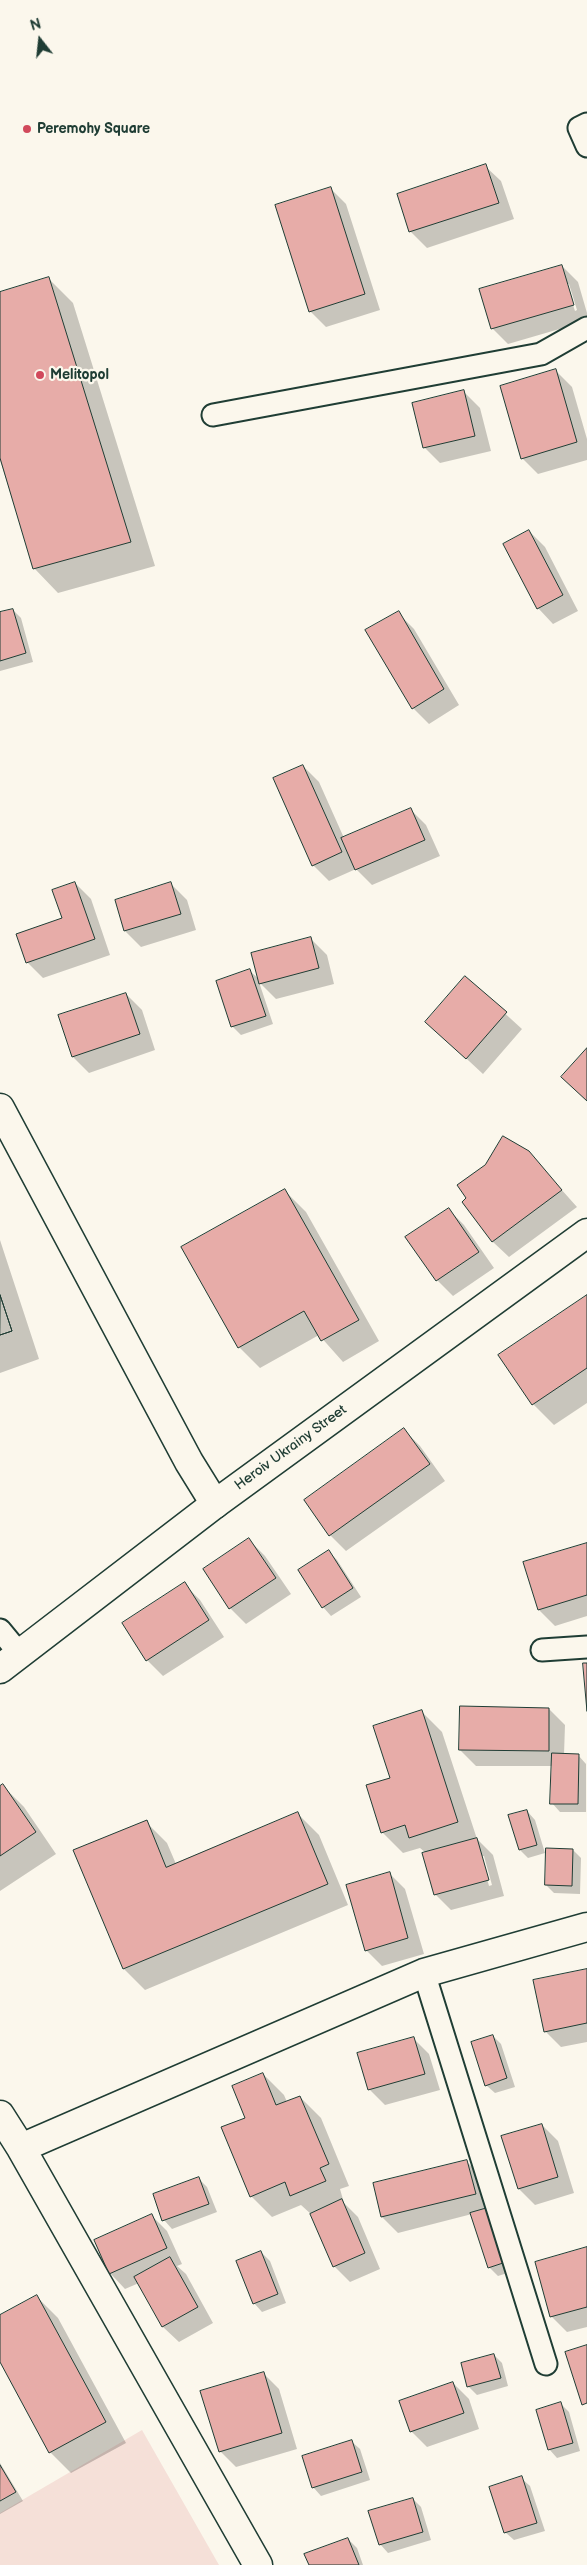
<!DOCTYPE html>
<html>
<head>
<meta charset="utf-8">
<style>
  body { margin:0 }
  #map { position:relative; width:587px; height:2565px; overflow:hidden; background:#fbf7ec; font-family:"Balsamiq Sans",sans-serif }
  canvas { display:block }
  .north { position:absolute; left:15px; top:15px; width:50px; height:50px; -webkit-text-stroke:4px #fbf7ec; paint-order:stroke; rotate:344deg; font-size:14px; font-weight:700; line-height:20px; text-align:center; color:#1f3d34 }
  .north::after { content:''; display:block; margin:auto; width:18px; height:22px; background:#1f3d34; clip-path:polygon(50% 0,100% 100%,50% 72%,0 100%) }
</style>
</head>
<body>
<div id="map">
<canvas width="587" height="2565"></canvas>
<div class="north">N</div>
</div>
<script>
const ctx = document.querySelector('canvas').getContext('2d');
ctx.lineJoin = 'round';
function paint(path, color) { ctx.fillStyle = color; ctx.fill(path, 'evenodd'); }
function strokePath(path, color, width, dash) { ctx.strokeStyle = color; ctx.lineWidth = width; ctx.lineCap = dash ? 'butt' : 'round'; ctx.setLineDash(dash || []); ctx.stroke(path); }
function drawText(font, color, halo, rows, align = 'center') {
  ctx.font = font + ' "Balsamiq Sans",sans-serif'; ctx.lineWidth = 4.5; ctx.setLineDash([]); ctx.textBaseline = 'middle'; ctx.strokeStyle = halo; ctx.fillStyle = color; for (const [text, x, y, turn = 0] of rows) {
    ctx.save(); ctx.translate(x, y); ctx.rotate((+turn || 0) * Math.PI / 180); ctx.textAlign = isNaN(turn) ? turn : align; if (halo) ctx.strokeText(text, 0, 0); ctx.fillText(text, 0, 0); ctx.restore();
  }
}
const built = new Path2D(`
  M142,2430l77,135h-219v-52z`);
const shadow = new Path2D(`
  M485,166l16,15 13,38 -87,29 -16,-16 -13,-37z
  M330,188l16,16 34,106 -54,17 -16,-16z
  M562,266l16,16 9,31v8l-79,23 -16,-16zM566,284h3l8,26 -2,1z
  M48,278l25,25 82,263 -97,27 -24,-25 -34,-108v-167z
  M556,371l16,16 15,52v21l-49,14 -16,-16z
  M464,392l16,16 11,43 -51,12 -16,-16z
  M529,531l16,16 33,64 -25,13 -15,-16z
  M13,610l8,8 12,44 -33,9v-57z
  M398,613l16,16 45,76 -30,19 -16,-16z
  M303,766l16,16 25,56 66,-29 16,16 14,31 -68,29 -16,-16 -27,12 -16,-16z
  M75,883l16,16 19,56 -67,23 -16,-16 36,-43z
  M171,884l16,16 9,30 -55,17 -16,-16 -9,-30z
  M311,939l16,16 7,29 -58,15 -17,-17 14,42 -32,11 -9,-9 18,-55 10,9z
  M466,978l56,51 -39,45 -56,-52z
  M126,994l16,16 13,40 -66,23 -16,-16 -13,-41z
  M528,1152l49,55 -68,50 -16,-15 -30,-40z
  M285,1191l21,21 73,129 -36,21 -24,-27 -59,33 -21,-21z
  M448,1209l16,16 30,43 -41,28 -16,-16 -30,-42z
  M0,1240l39,119 -39,14z
  M587,1297v106l-33,22 -21,-21z
  M404,1430l16,16 25,35 -99,70 -16,-16 -24,-34z
  M249,1540l16,16 26,38 -45,30 -16,-16z
  M587,1544v72l-32,10 -16,-16z
  M329,1552l8,8 24,37 -30,19 -8,-9 -24,-37z
  M184,1584l16,16 24,37 -61,39 -16,-16z
  M549,1709l16,16 -1,30h14l8,9v48h-26l-8,-9 1,-37h-77l-16,-16z
  M421,1711l21,21 35,107 16,16 11,41 -53,14 -16,-16 -9,-41 -6,-5 -17,5 -21,-21 9,-54zM481,1856h3l8,29 -3,1z
  M3,1786l21,21 32,47 -56,37v-103z
  M527,1811l8,9 10,33 -17,5 -8,-8z
  M298,1814l21,21 29,70 -203,85 -21,-21 -49,-118 71,-29 21,21 9,21z
  M573,1850l8,8 -1,36 -26,-1 -8,-8z
  M389,1873l16,16 19,65 -42,12 -16,-16z
  M587,1971v71l-26,5 -16,-16z
  M493,2036l8,8 14,43 -20,6 -9,-8z
  M413,2038l16,16 11,36 -55,15 -16,-16z
  M263,2074l21,21 3,7 13,-5 21,21 28,68 -9,3 4,14 14,14 22,52 -30,13 -16,-16 -22,-51 -11,-10 -29,12 -21,-21 -4,-78z
  M542,2125l16,16 16,52 -39,12 -16,-16z
  M466,2161l16,16 35,93 -19,6 -9,-9 -17,-53 -74,19 -16,-16 -8,-33z
  M199,2179l8,8 10,25 -45,17 -8,-9z
  M151,2215l16,16 15,33 -5,2 9,8 27,49 -34,19 -16,-15 -24,-44 -14,6 -15,-16z
  M587,2249v78l-20,5 -16,-16z
  M261,2252l9,9 16,42 -24,9 -8,-9z
  M37,2297l21,21 68,125 -55,30 -21,-21 -50,-92v-43z
  M494,2355l8,8 6,23 -31,9 -9,-9z
  M263,2373l16,16 18,60 -61,18 -16,-16z
  M453,2383l16,16 10,30 -52,18 -16,-16z
  M561,2404l8,8 11,39 -23,7 -8,-9z
  M351,2441l9,8 10,31 -49,16 -8,-9z
  M0,2463l23,38 -23,13z
  M521,2478l9,8 15,45 -31,9 -9,-8z
  M413,2499l8,8 10,33 -43,13 -8,-9z
  M348,2539l9,9 6,17h-53z`);
const building = new Path2D(`
  M486,164l13,39 -90,29 -12,-38z
  M331,187l34,107 -56,18 -34,-107z
  M562,265l12,40 -83,24 -12,-40z
  M49,277l82,265 -98,27 -33,-111v-166z
  M556,369l21,73 -56,17 -21,-73z
  M464,390l11,46 -52,12 -11,-45z
  M529,530l34,65 -26,14 -34,-65z
  M13,609l13,44 -26,8v-49z
  M399,611l45,78 -32,20 -47,-79z
  M303,765l39,87 -30,14 -39,-88z
  M411,808l14,32 -70,30 -14,-32z
  M75,882l20,57 -69,24 -10,-29 46,-16 -10,-28z
  M171,882l10,32 -57,17 -9,-31z
  M311,937l8,31 -60,16 -8,-31z
  M250,969l16,47 -35,11 -15,-46z
  M465,976l42,36 -41,47 -41,-37z
  M126,993l14,41 -68,23 -14,-42z
  M587,1048v53l-26,-24z
  M503,1136l26,15 33,39 -70,52 -30,-40 4,-4 -9,-13 28,-20z
  M285,1189l74,131 -38,21 -17,-30 -66,37 -57,-101z
  M449,1208l30,44 -43,29 -31,-44z
  M0,1295l12,36 -12,4z
  M0,1295l12,36 -12,4z
  M587,1295v73l-55,37 -34,-50z
  M404,1428l26,36 -101,72 -25,-36z
  M249,1538l27,40 -47,31 -26,-40z
  M587,1543v52l-49,15 -15,-48z
  M329,1550l24,38 -31,20 -24,-38z
  M185,1582l24,38 -63,41 -24,-38z
  M583,1663h4v48z
  M460,1706l89,2v43l-90,-1z
  M422,1710l36,112 -49,16 -4,-13 -24,8 -15,-48 24,-7 -17,-52z
  M552,1753l27,1 -1,50h-28z
  M3,1784l33,48 -36,24v-70z
  M527,1810l10,35 -18,5 -11,-35z
  M298,1812l30,72 -205,85 -50,-119 74,-30 19,47z
  M477,1838l12,42 -55,15 -12,-42z
  M546,1848l27,1 -1,37 -27,-1z
  M390,1872l18,66 -43,13 -19,-66z
  M587,1969v54l-43,9 -11,-52z
  M493,2035l14,43 -22,8 -14,-44z
  M414,2037l11,37 -57,16 -11,-37z
  M263,2073l13,32 24,-9 29,68 -9,4 6,13 -36,15 -5,-14 -35,15 -29,-70 24,-9 -13,-32z
  M542,2124l16,53 -40,12 -17,-53z
  M467,2160l9,34 -95,23 -8,-34z
  M199,2177l10,27 -47,17 -9,-27z
  M342,2199l23,54 -32,14 -23,-53z
  M491,2207l18,54 -21,7 -18,-55z
  M152,2214l15,34 -58,26 -15,-34z
  M587,2247v60l-37,10 -15,-55z
  M261,2251l17,43 -25,10 -17,-43z
  M170,2257l28,50 -36,20 -28,-50z
  M37,2295l69,127 -57,31 -49,-91v-47z
  M587,2345v58l-5,2 -17,-53z
  M494,2354l7,24 -34,9 -6,-24z
  M264,2372l18,61 -63,19 -19,-61z
  M453,2382l11,31 -54,19 -11,-31z
  M561,2402l12,41 -25,7 -12,-40z
  M352,2440l10,32 -50,16 -10,-32z
  M0,2465l16,27 -16,9z
  M522,2476l15,47 -33,10 -15,-46z
  M413,2498l10,34 -44,13 -11,-34z
  M348,2538l11,27h-50l-5,-11z`);
const service = new Path2D(`
  M587,124l-8,4 8,18
  M213,415l328,-61 46,-26
  M0,1630l19,23
  M542,1650l45,-3
  M424,1973l122,391`);
const minor = new Path2D(`
  M0,1108l189,354 26,42
  M0,2115l21,33 237,417
  M21,2148l403,-175 163,-46`);
const secondary = new Path2D(`
  M0,1669l215,-165 372,-271`);
const markers = [
  [27,129,5,"#d1495b"],
  [40,375,5,"#d1495b"]
];
const poiNames = [
  ["Peremohy Square",37,129],
  ["Melitopol",50,375]
];
const streetNames = [
  ["Heroiv Ukrainy Street",291,1448,-36]
];
paint(built, '#f5e0d8');
paint(shadow, '#0003');
paint(building, '#e7aca8');
strokePath(building, '#1f3d34', 1);
strokePath(service, '#1f3d34', 25);
strokePath(minor, '#1f3d34', 31);
strokePath(secondary, '#1f3d34', 31);
strokePath(service, '#fbf7ec', 21);
strokePath(minor, '#fbf7ec', 28);
strokePath(secondary, '#fbf7ec', 28);
for (const [x, y, r, color] of markers) { const dot = new Path2D(); dot.arc(x, y, r, 0, 2 * Math.PI); ctx.fillStyle = color; ctx.fill(dot); strokePath(dot, '#fbf7ec', 2); }
drawText('bold 14px', '#1f3d34', '#fbf7ec', poiNames, 'left');
drawText('14px', '#1f3d34', '#fbf7ec', streetNames);
</script>
</body>
</html>
